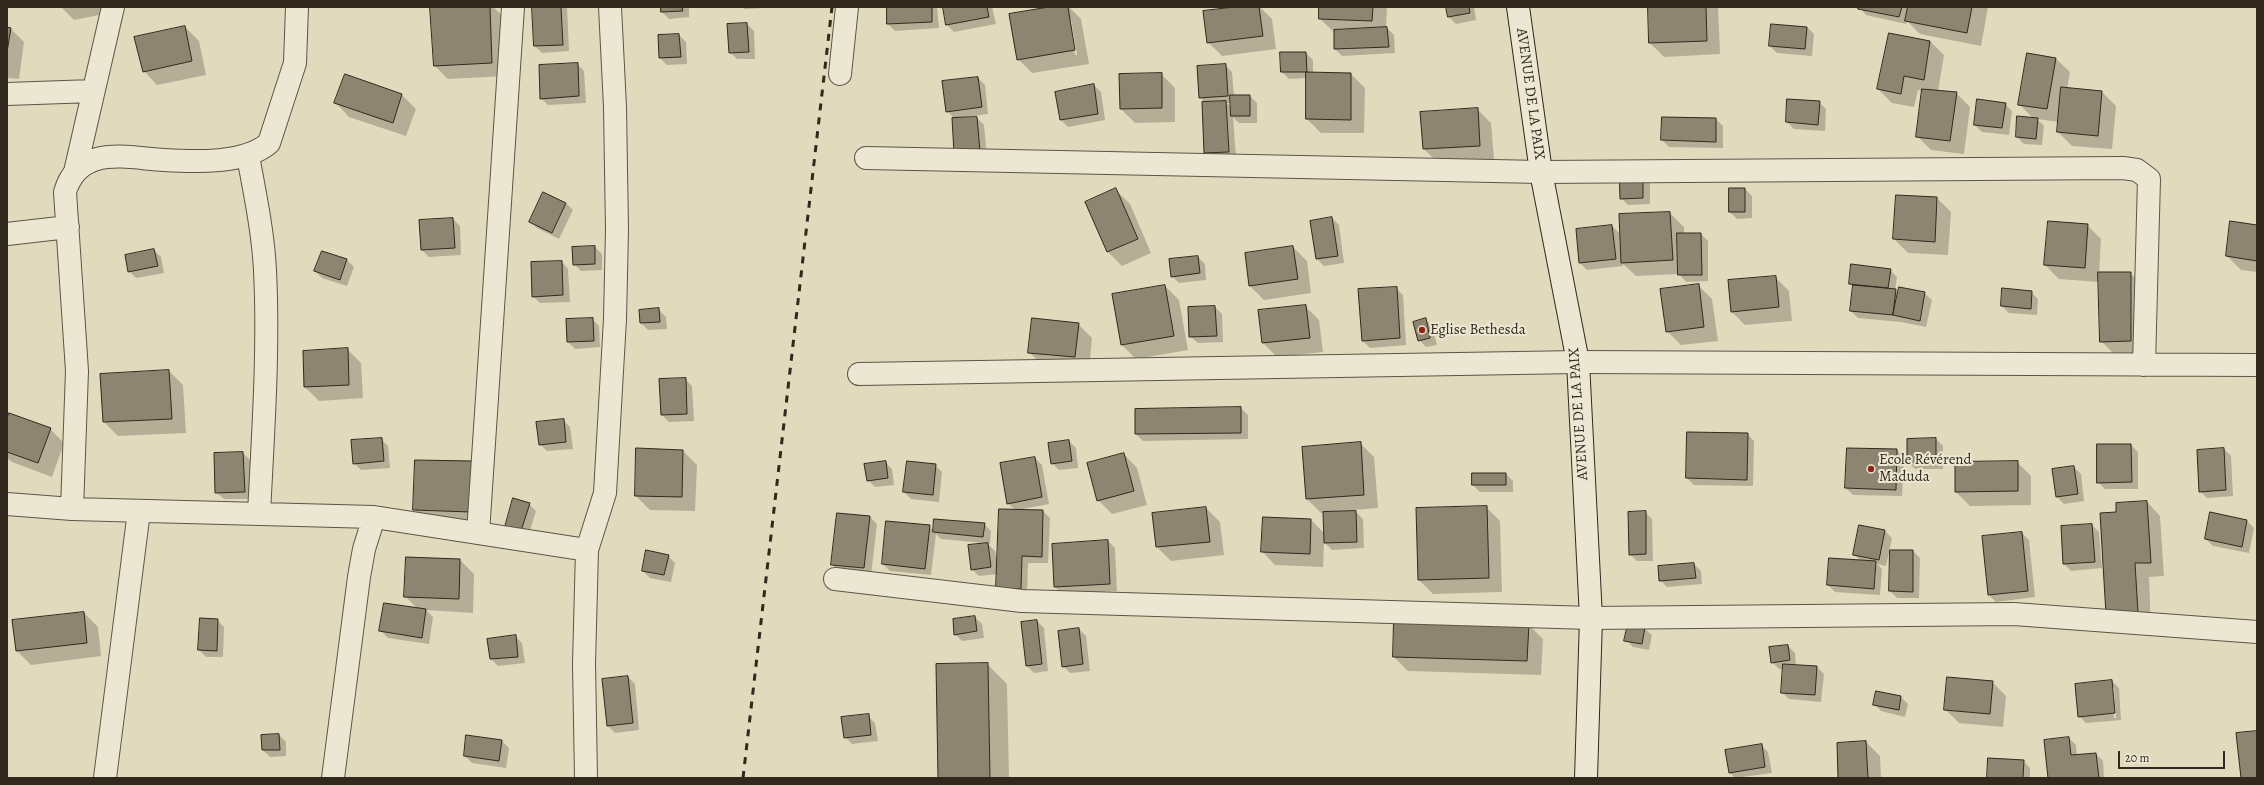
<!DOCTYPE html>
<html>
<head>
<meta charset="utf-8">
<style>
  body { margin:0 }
  #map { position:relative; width:2264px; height:785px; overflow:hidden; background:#e2dabc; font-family:Alegreya,serif }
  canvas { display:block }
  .frame { position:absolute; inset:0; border:8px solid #31281e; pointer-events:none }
  .scale { position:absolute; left:2118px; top:751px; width:107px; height:18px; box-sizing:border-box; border:2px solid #31281e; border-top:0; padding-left:5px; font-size:12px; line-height:14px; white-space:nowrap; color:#31281e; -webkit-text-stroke:3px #ece7d3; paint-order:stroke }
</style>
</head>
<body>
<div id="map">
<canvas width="2264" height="785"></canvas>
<div class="frame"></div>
<div class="scale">20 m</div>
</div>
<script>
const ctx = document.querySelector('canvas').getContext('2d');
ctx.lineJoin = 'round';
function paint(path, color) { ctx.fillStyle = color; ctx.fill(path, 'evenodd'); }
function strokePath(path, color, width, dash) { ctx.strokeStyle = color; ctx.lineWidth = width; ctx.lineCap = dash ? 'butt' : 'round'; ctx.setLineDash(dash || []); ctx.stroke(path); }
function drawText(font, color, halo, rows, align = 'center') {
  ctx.font = font + ' Alegreya,serif'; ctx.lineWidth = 4; ctx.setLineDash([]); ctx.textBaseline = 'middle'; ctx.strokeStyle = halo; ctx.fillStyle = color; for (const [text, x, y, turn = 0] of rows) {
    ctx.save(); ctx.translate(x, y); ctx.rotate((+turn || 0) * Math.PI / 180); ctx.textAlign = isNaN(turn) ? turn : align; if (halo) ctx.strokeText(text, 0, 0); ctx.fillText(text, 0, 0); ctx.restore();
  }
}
const shadow = new Path2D(`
  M61,7h57l1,4 -45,9z
  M431,7h62l10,9 3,60 -58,3 -14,-14z
  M533,7h34l2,44 -27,2 -7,-7z
  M662,7h27v10l-20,2 -7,-7z
  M742,7h22v1l-20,1z
  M888,7h49l2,21 -44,3 -7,-7z
  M944,7h48l4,17 -42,8 -7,-7z
  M1055,7h14l12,12 8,45 -57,9 -14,-14zM1069,19h2l6,36h-2z
  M1242,7h18l12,12 4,30 -54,7 -14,-14z
  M1320,7h67l-1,20 8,8 1,18 -53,3 -7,-7v-16l-15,-14z
  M1447,7h27l2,13 -20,4 -7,-7z
  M1649,7h69l2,47 -56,3 -14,-14z
  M1859,7h129l-7,39 -61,-12 -13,-13 -1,3 -40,-9z
  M747,24l7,7 1,28h-18l-7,-7z
  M185,27l14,14 7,34 -49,10 -13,-14z
  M1807,27l7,7 -2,22 -35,-3 -7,-7z
  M7,28h3l14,14 -5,37 -12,-1z
  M679,35l7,7 1,22 -20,1 -7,-7z
  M1930,41l14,14 -6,36 18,2 14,14 -6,47 -33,-4 -14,-14 6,-45 -5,-1 -4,17 -22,-4 -14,-14z
  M1306,53l7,7v13l38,1 14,14 -1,45h-43l-14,-14v-41l-18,1 -7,-7z
  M2056,59l14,13 -3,17 35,3 14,14 -4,43 -40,-3 -14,-14 1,-10 -22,-3 7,7 -2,19 -18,-1 -7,-7 16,-19 -14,-14z
  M577,64l7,7 2,32 -38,2 -7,-7z
  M1225,65l7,7 2,24h16l7,7v20h-18l-6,-6 3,41 -24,2 -7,-7v-50l-5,-6zM1227,103h4v4z
  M1161,74l14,14v34l-40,1 -14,-14z
  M345,75l57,20 14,14 -10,27 -57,-19 -13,-14z
  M978,78l7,7 3,29 -22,3v1h11l7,7 3,33 -25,2 -7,-41 -8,-8z
  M1094,85l7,7 4,28 -37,7 -7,-7z
  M1819,102l7,7 -1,22 -31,-2 -7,-7z
  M2005,104l7,7 -3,24 -27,-3 -7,-7z
  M1477,109l14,14 3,36 -56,4 -14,-14z
  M1716,119l7,7v22l-54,-1 -7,-7z
  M1650,175v29l-22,1 -7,-7z
  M1745,189l7,7v22l-15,1 -7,-7z
  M1116,190l14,14 21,49 -29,13 -14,-14 -21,-49z
  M1937,198l14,14 -3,43 -40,-2 -14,-14z
  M566,203l7,7 -14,29 -22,-11 -7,-7z
  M1670,213l14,14v7h17l7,7v40l-22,1 -7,-8 -43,2 -14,-13 1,3 -36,4 -7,-7 32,-37 9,9z
  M1332,218l7,7 5,38 -20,3 -7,-7 -6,-37z
  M453,219l7,7 1,29 -32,2 -7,-7 -2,-29z
  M2087,225l14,14 -2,34h31l14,14 1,68h-30l-14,-14 -2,-59 -40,-3 -14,-14z
  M2257,226v46l-16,-2 -14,-14z
  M595,247l7,7v16l-21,1 -7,-7z
  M1293,247l14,14 4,32 -47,7 -14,-14 -4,-32z
  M154,250l7,7 3,16 -28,5 -7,-7z
  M322,252l25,8 7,7 -7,19 -25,-8 -7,-7z
  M1198,257l7,7 1,16 -27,3 -7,-7z
  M562,262l6,7 2,33 -30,1 -7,-7z
  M1890,270l7,7 -2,13 4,4 25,-1 8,7 -6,27 -25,-5 -43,-4 -7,-7 3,-24 -4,-4z
  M1775,277l14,14 3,30 -47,4 -14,-14z
  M1698,285l14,14 6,42 -37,4 -14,-14z
  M1165,286l14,14 9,50 -52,9 -14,-14z
  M1396,288l7,7 3,50 -36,3 -7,-7z
  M2031,292l7,7 -1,16 -28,-2 -7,-7z
  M1305,306l14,14 4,32 -46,5 -14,-14 -4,-32z
  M1215,307l7,7 1,28 -25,1 -8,-7z
  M659,310l7,7 1,12 -19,1 -7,-7z
  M592,319l7,7 1,21 -25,2 -7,-7z
  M1426,320l6,6 5,19 -11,2 -7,-7z
  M1078,324l14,14 -3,32 -46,-4 -14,-14z
  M347,349l14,14 2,35 -44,3 -14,-14 -1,-35z
  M169,371l14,14 3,48 -68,3 -14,-14 -3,-47z
  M685,379l7,7 2,35 -25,1 -7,-7 -2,-35z
  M1241,408l7,7v24l-105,2 -7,-7z
  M563,420l7,7 3,22 -26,2 -7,-7z
  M7,422l43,7 14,14 -12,34 -40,-15 -5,-4z
  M1688,433l59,1 7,7 -1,45 -59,-1 -7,-7z
  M381,439l7,7 2,22 -29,2 -7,-7z
  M1936,439l7,7v23h-28l-7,-7z
  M1069,441l7,7 2,20 -19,2 -7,-7z
  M1360,443l14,14 4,51 -24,2 9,9 1,29 -32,2 -8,-8 -1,25 -48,-2 -13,-14 49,-31 14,14 -1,-21h-3l-14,-14 -4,-51z
  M2131,445l7,7v37h-33l-7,-7z
  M2224,449l7,7 2,40 -26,2 -7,-7z
  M637,450l46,1 14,14 -2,46 -45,-1 -14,-14z
  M1897,450l7,7 -2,39 -49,-1 -7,-7z
  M243,453l7,7 1,39h-27l-8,-7z
  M1124,454l13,14 10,37 -35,9 -14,-14z
  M1035,458l7,7 7,39 -32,6 26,1 7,7 -2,45h-20l-1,33 -23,-1 -6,-21 -19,2 -7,-7 12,-26 -43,-4 -5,-5 -5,41 -41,-4 -7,-7 46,-38 5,5 50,-7 7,7 -1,13 -3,-1 8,8 3,16 18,-56 -8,-8z
  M416,461l68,64 -56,-2 -14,-14z
  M885,462l7,7 2,16 -19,2 -7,-7z
  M2017,462l14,14v29l-61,1 -14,-14z
  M935,465l7,7 -3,30 -28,-3 -7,-7z
  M2074,467l7,7 3,27 -20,3 -7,-7 -4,-28z
  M1473,474h33l7,7v11h-33l-7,-7z
  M2147,502l13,14 4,60 -15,1 2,49 -30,3z
  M529,504l7,7 -8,26 -15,-4z
  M1486,507l14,14 2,71 -69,2 -14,-14 -2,-72z
  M1206,508l14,14 4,33 -53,6 -14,-14 -4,-33z
  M1645,512l7,7 1,42h-16l-7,-7z
  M2211,513l36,8 7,7 -5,25 -36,-7 -7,-7z
  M870,517l7,7 -6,51 -32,-4 -7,-7z
  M2092,525l7,7 3,36 -31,3 -7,-7z
  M1885,531l7,7 -6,28 -9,-2 5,5 -2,26 -45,-3 -7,-7 33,-24 -7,-7z
  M2022,533l7,7 6,57 -39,5 -7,-7z
  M1108,541l7,7 2,43 -55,3 -7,-7z
  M1891,551h22l7,7 -1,40h-22l-7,-7z
  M668,556l7,7 -4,19 -21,-4 -7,-7z
  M460,560l14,14 -1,39 -47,-3 7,7 -4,27 -41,-6 -7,-7 37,-22 -13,-13z
  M1694,564l7,7 1,13 -35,3 -7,-7z
  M84,613l14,14 3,29 -70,9 -14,-14z
  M975,617l7,7 2,14 -22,3 -7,-7z
  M217,620l7,7 -1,30h-17l-7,-7z
  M1037,621l7,7 4,43 -14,2 -7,-7z
  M1529,625l14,14 -2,36 -133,-4 -14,-14z
  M1644,628l8,7 -3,15 -16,-3 -7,-7z
  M1079,629l7,7 4,35 -20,2 -7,-7z
  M515,636l7,7 3,20 -27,3 -7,-7 -3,-19z
  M1788,646l7,7 1,13 21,1 7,7 -3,28 -32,-3 -7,-7 2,-23h-5l-7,-7z
  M987,664l20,20 2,94h-70z
  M628,677l7,7 4,46 -24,3 -7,-7 -4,-46z
  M2112,681l7,7 2,32 -35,3 -7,-7zM2112,688h2l2,30h-2z
  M1992,682l14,14 -3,31 -44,-4 -14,-14z
  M1877,692l24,5 7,7 -3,13 -24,-6 -7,-7z
  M868,716l7,7 3,18 -26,3 -7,-7z
  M279,735l7,7v14l-16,1 -7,-7z
  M2069,738l7,7 1,11 19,-2 7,7 1,17h-55z
  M502,741l7,7 -3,20 -34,-5 -7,-7z
  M1866,742l14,14 1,22h-42z
  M1761,745l7,7 4,21 -37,5 -6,-6z
  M2023,761l7,7v10h-42z`);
const building = new Path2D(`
  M430,7h60l2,56 -58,3z
  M532,7h29l2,38 -29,1z
  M661,7h21l1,4 -22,1z
  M887,7h45v15l-45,2z
  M943,7h44l2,10 -43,8z
  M1049,7h19l7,43 -58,10 -8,-46z
  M1234,7h25l4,29 -56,7 -4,-32z
  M1319,7h54l-1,14 -53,-2z
  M1446,7h23l1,6 -22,4z
  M1648,7h58l1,34 -58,2z
  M1858,7h44l-3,10 -41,-8z
  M1908,7h64l-5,26 -62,-12z
  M747,23l2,29 -20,1 -2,-29z
  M1771,24l36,3 -2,22 -36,-3z
  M185,26l7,35 -49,11 -9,-35z
  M7,27l4,1 -4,24z
  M1387,27l2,20 -55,2v-19z
  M1889,33l41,8 -6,39 -20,-4 -3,18 -24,-5z
  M679,34l2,23 -22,1 -1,-23z
  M1280,52h26l1,20h-26z
  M2027,53l29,5 -9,51 -29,-4z
  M578,63l1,33 -39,3 -1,-34z
  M1226,64l2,32 -29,2 -2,-32z
  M1306,72l45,1v47l-45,-1z
  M1162,73v35l-42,1 -1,-35z
  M345,74l57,20 -9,29 -59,-20z
  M978,77l4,30 -36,5 -4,-31z
  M1094,84l4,30 -38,6 -5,-28z
  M2061,87l41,4 -4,45 -41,-4z
  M1922,89l35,3 -7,49 -34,-4z
  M1230,95h20v21h-19z
  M1787,99l33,2 -2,24 -32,-3z
  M1977,99l29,4 -4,25 -28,-3z
  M1226,101l3,51 -25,1 -2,-51z
  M1478,108l2,38 -57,3 -3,-37z
  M2017,116l21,2 -2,21 -20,-2z
  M977,117l3,34 -26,2 -2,-35z
  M1662,117l54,1v24l-55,-2z
  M1643,167v31l-23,1 -1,-31z
  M1116,188l22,51 -31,13 -22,-50z
  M1729,188h16v24h-16z
  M543,192l23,11 -14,30 -23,-11z
  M1896,195l41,2 -2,45 -42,-3z
  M1670,212l3,48 -52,3 -2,-49z
  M1332,217l6,39 -22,3 -6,-38z
  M453,218l2,30 -34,2 -2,-30z
  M2048,221l40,3 -3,44 -41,-3z
  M2230,221l27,4v36l-31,-5z
  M1612,225l4,34 -37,4 -3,-34z
  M1677,233h24l1,42h-24z
  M595,246v18l-22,1 -1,-18z
  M1293,246l5,33 -49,7 -4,-33z
  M154,249l4,17 -30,6 -3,-17z
  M322,251l25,8 -7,21 -26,-9z
  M1198,256l2,17 -29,4 -2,-18z
  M562,261l1,34 -31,2 -1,-35z
  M1851,264l40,5 -3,19 -39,-4z
  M2098,272h33v69l-31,1z
  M1776,276l3,31 -48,5 -3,-32z
  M1699,284l5,43 -38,5 -6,-43z
  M1165,285l9,51 -53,9 -9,-51z
  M1853,285l43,4 -3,26 -43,-4z
  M1397,287l3,51 -38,3 -4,-52z
  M1899,287l26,5 -5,29 -27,-6z
  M2002,288l30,3 -1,18 -30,-3z
  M1306,305l4,33 -48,5 -4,-33z
  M1215,306l2,30 -28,1 -1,-30z
  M659,308l1,14 -20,1 -1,-13z
  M593,318l1,23 -27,1 -1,-23z
  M1032,318l47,5 -4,34 -47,-4z
  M1426,318l4,20 -12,3 -5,-19z
  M348,348l1,37 -45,2 -1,-36z
  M169,370l3,49 -69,3 -3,-48z
  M686,378l1,36 -26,1 -2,-36z
  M1241,407v26l-106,1v-25z
  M9,413l42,15 -13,35 -31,-11v-33z
  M564,419l2,23 -27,3 -3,-23z
  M1687,432l61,1 -1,47 -61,-2z
  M382,438l2,23 -31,3 -2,-24z
  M1936,438v24l-29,1v-24z
  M1069,440l3,21 -21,3 -3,-21z
  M1361,442l3,53 -58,4 -4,-52z
  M2097,444h34l1,38 -35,1z
  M636,448l47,2 -1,47 -47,-1z
  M1847,448l50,1 -1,41 -51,-2z
  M2224,448l2,42 -27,2 -2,-42z
  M243,452l2,40 -30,1 -1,-40z
  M1124,453l10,38 -37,10 -10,-38z
  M1035,457l7,40 -35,7 -7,-41z
  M415,460l57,1 -1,51 -58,-2z
  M886,461l2,17 -21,3 -3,-17z
  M907,461l29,3 -3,31 -30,-3z
  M2018,461v30l-63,1v-30z
  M2074,466l4,28 -22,3 -4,-28z
  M1472,473h34v12h-34z
  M513,498l17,5 -9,28 -16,-4z
  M2147,501l4,62h-16l3,50 -32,2 -6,-102 16,-1v-9z
  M1487,506l2,72 -71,2 -2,-72z
  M1206,507l4,35 -54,5 -4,-34z
  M999,509l44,1 -1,47 -20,-1 -1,33 -25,-1z
  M1356,511l1,31 -33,1 -1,-31z
  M1646,511v43l-17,1 -1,-43z
  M2210,512l37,8 -5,27 -37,-8z
  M837,513l33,3 -6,52 -33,-3z
  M1263,517l48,2 -1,35 -49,-2z
  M934,519l51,4 -2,14 -50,-5z
  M886,521l44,4 -5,44 -43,-5z
  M2092,524l3,38 -32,2 -2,-38z
  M1859,525l26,5 -6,30 -26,-5z
  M2022,532l6,59 -40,4 -6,-59z
  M1108,540l2,44 -56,3 -2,-43z
  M988,543l3,24 -20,3 -3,-25z
  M646,550l23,5 -5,20 -22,-4z
  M1890,550h23v42l-24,-1z
  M406,557l54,2 -1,40 -55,-2z
  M1829,558l47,3 -2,28 -47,-4z
  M1694,563l2,15 -37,3 -1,-15z
  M384,603l42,6 -4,29 -43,-7z
  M84,612l3,31 -71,8 -4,-31z
  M975,616l2,15 -23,4 -1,-16z
  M200,618l18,1 -1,32 -19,-1z
  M1394,619l135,5 -2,37 -134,-4z
  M1037,620l5,44 -16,2 -5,-44z
  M1628,624l17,3 -3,17 -18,-3z
  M1079,628l4,36 -21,3 -4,-36z
  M516,635l2,22 -28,2 -3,-20z
  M1788,645l2,15 -19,3 -2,-16z
  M988,663l2,115h-52l-2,-114z
  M1783,664l34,2 -2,29 -34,-2z
  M628,676l5,47 -26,3 -5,-47z
  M1947,677l46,4 -3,33 -46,-4z
  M2112,680l3,33 -37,4 -3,-33z
  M1876,691l25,5 -2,14 -26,-5z
  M869,714l2,21 -27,3 -3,-21z
  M2257,731v47h-16l-5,-45z
  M279,734l1,16h-18l-1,-15z
  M466,735l36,5 -3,21 -35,-5z
  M2069,737l2,18 25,-2 3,25h-51l-4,-38z
  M1866,741l2,37h-30l-1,-35z
  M1762,744l3,23 -36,6 -4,-23z
  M1988,758l36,2 -1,18h-36z`);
const street = new Path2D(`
  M840,74l7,-67
  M7,94l86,-3
  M248,156c7,38 15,76 17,114 4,81 -2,163 -6,244
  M866,158l675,14 582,-4 14,2 12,9 -5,186
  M75,172l38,-165
  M7,234l61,-7
  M859,374l719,-12 679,3
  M7,504l65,5 302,8 213,33
  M72,509l5,-138 -12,-179c14,-48 62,-34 99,-32 31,2 81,4 105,-17l26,-80 2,-56
  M478,533l35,-526
  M835,579l187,22 569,17 423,-4 243,18
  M105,778l34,-267
  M333,778l26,-201 5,-28 10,-32
  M586,778l-2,-114 3,-114 18,-57 10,-174 2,-89 -2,-123 -5,-100`);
const secondary = new Path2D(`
  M1518,7l23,165 37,190 13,256 -5,160`);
const rail = new Path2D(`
  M743,778l89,-771`);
const markers = [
  [1422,330,4,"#8f2418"],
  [1871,469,4,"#8f2418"]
];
const streetNames = [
  ["AVENUE DE LA PAIX",1530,94,82],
  ["AVENUE DE LA PAIX",1579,414,-94]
];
const poiNames = [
  ["Eglise Bethesda",1430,330],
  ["Ecole Révérend",1879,460],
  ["Maduda",1879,477]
];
paint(shadow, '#0003');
paint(building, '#8d8570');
strokePath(building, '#31281e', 1);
strokePath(street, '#5d5446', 24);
strokePath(secondary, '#31281e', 24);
strokePath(street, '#ece7d3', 22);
strokePath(secondary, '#ece7d3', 22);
strokePath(rail, '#31281e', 3, [7, 7]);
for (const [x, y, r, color] of markers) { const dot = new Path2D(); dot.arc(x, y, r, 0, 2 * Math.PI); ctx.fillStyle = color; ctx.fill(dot); strokePath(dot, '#ece7d3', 1.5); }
drawText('15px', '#31281e', '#ece7d3', streetNames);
drawText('15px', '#31281e', '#ece7d3', poiNames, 'left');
</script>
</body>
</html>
